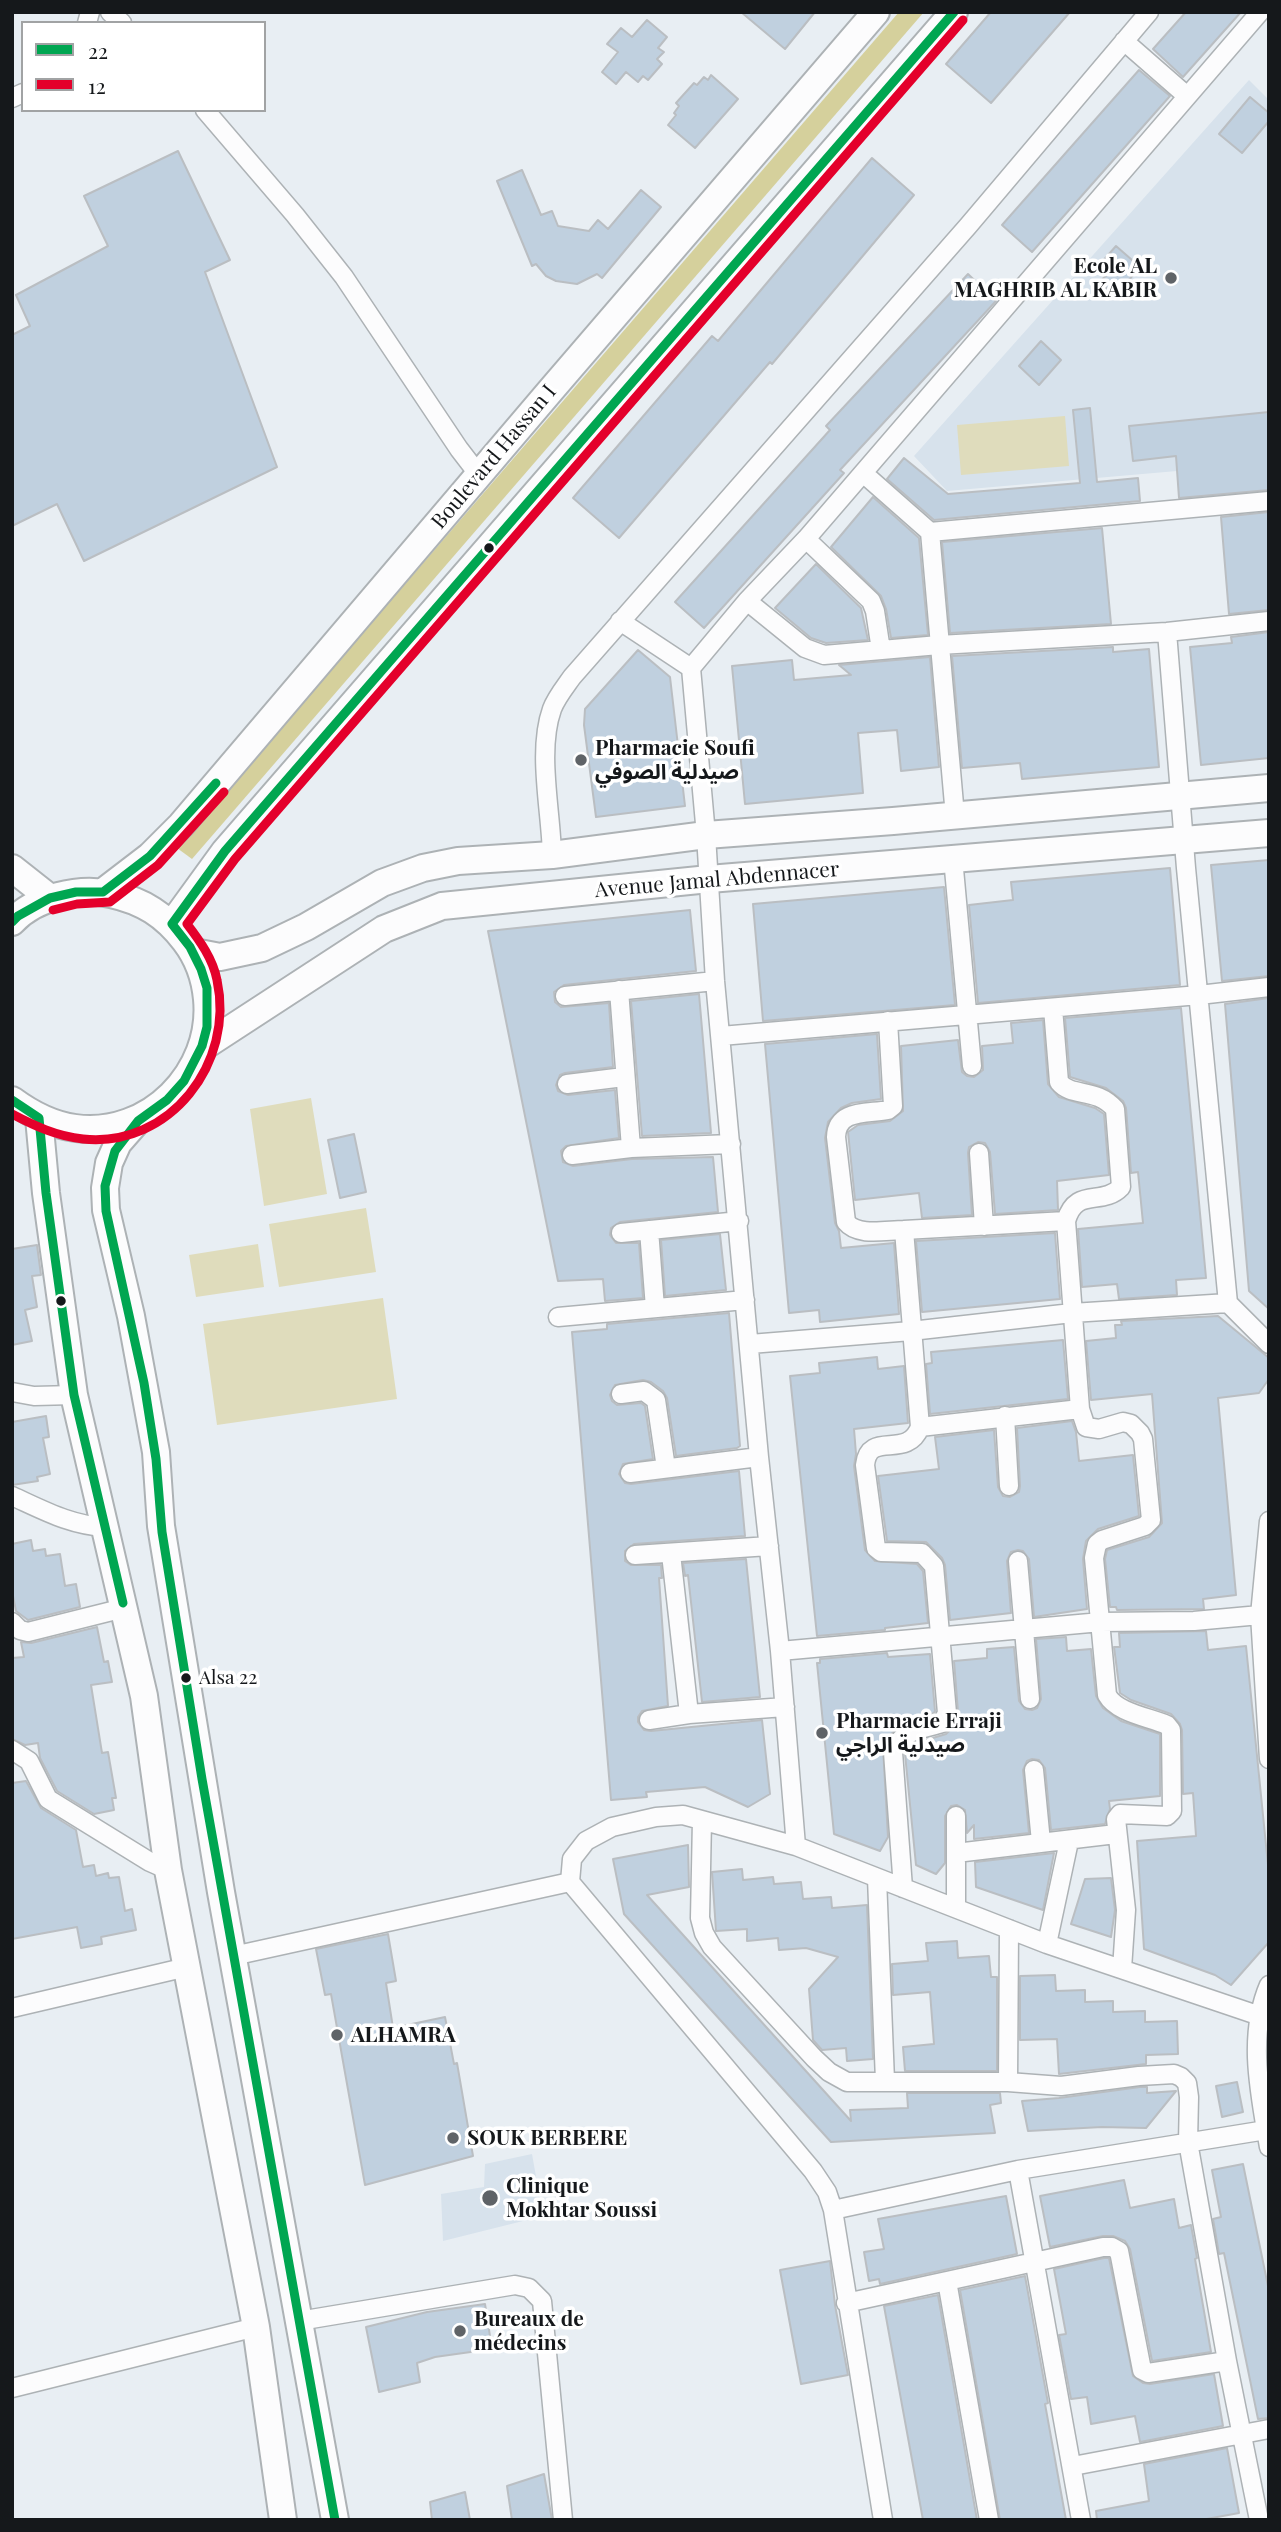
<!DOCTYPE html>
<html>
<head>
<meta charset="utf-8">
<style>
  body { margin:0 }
  #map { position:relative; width:1281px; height:2532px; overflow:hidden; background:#e8eef3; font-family:"Playfair Display",serif }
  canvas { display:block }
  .frame { position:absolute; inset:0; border:14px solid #15181b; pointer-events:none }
  .legend { position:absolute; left:21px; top:21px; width:245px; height:91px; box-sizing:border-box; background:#fff; border:2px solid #a1a3a4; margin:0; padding:9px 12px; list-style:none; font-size:21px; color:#15181b }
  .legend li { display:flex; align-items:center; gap:14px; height:35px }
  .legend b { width:35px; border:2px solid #a1a3a4 }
</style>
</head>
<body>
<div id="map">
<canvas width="1281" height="2532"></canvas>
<div class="frame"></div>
<ul class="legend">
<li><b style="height:9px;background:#00a651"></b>22</li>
<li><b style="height:9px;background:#e4002b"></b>12</li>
</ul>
</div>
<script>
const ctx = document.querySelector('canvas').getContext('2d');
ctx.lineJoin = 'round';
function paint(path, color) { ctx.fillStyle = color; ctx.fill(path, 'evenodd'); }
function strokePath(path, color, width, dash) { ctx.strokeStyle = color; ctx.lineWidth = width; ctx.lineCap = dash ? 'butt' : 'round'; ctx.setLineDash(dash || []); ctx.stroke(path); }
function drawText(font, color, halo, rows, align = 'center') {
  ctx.font = font + ' "Playfair Display","Noto Sans Arabic",serif'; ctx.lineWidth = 7; ctx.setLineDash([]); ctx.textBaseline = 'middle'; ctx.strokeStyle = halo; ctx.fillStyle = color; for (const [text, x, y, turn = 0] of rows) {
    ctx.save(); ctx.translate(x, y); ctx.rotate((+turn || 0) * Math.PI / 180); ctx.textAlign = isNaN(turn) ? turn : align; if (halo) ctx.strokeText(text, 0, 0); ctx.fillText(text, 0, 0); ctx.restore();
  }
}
const built = new Path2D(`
  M1249,80l20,20v363l-322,28 -33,-35z
  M532,2154l11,62 -100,25 -2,-47 43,-7 1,-23z`);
const green = new Path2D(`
  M1065,416l4,50 -108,9 -4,-50z
  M311,1098l16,96 -63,12 -14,-97z
  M366,1208l10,64 -97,15 -10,-63z
  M258,1244l6,43 -68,10 -7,-42z
  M383,1298l14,101 -180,26 -14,-101z`);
const forest = new Path2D(`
  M899,12h25l-732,847 -15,-11z`);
const building = new Path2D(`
  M741,12h74l-30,37z
  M991,12h79l-79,91 -45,-39z
  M1186,12h55l-58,65 -30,-28z
  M647,20l20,17 -9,11 6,4 -7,7 5,5 -14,16 -5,-4 -5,6 -12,-10 -10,12 -14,-12 16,-20 -11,-8 14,-16 11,9z
  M1139,70l31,26 -138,156 -30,-27z
  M711,75l27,24 -43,49 -27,-23 8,-10 -2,-2 5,-7 -3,-3 18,-20 3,2 7,-8 4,3z
  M1250,97l19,16v8l-27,32 -23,-19z
  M178,151l52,109 -25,12 72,195 -193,94 -27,-57 -45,22v-191l18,-9 -14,-31 92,-49 -24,-50z
  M872,158l42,37 -142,169 -2,-2 -151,176 -46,-40 139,-162 6,5z
  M522,170l19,45 11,-4 6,15 31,5 9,-11 10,9 33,-39 20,17 -59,71 -5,-4 -20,10 -21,-3 -10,-5 -10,-12 -4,2 -35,-85z
  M1116,246l24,21 -25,29 -15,-14 10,-11 -9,-8z
  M968,274l28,27 -156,169 4,3 -140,155 -29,-26 155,-172 -4,-4z
  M1041,341l20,19 -22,25 -20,-19z
  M1090,408l7,74 41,-4 2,23 -206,19 -47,-41 17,-21 44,36 132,-11 -7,-73z
  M1269,412v78l-90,8 -3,-42 -43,5 -4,-35z
  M873,497l46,41 9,97 -37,3 -5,-29 -5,-13 -50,-49z
  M1269,512v98l-40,4 -8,-97z
  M1102,528l9,96 -161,9 -8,-91z
  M816,564l45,44 7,32 -42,3 -15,-5 -36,-30z
  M1269,632v126l-68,7 -11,-118 42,-4 -1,-6z
  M1113,647v5l36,-3 10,118 -137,12 -2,-16 -58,5 -10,-112z
  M638,650l32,27 15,129 -89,11 -12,-92 1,-16z
  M930,657l9,110 -38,4 -4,-41 -39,3 5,60 -118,11 -13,-138 60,-6 2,20 57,-5 -12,-10z
  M1269,860v116l-47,5 -11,-116z
  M1170,868l10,117 -202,18 -9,-98 44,-5 -2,-18z
  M944,887l11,118 -192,16 -10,-117z
  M690,910l6,61 -132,14 -10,7 1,10 6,5 48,-4 4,64 -48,6 -5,2 -4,10 2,6 10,4 47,-5 4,48 -53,8 -5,5 2,11 10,4 59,-7 81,-2 5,55 -98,10 -9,6 -1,7 6,8h23l4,55 -38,3 -2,-22 -45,2 -70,-350z
  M699,994l12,139 -69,3 -11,-135z
  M1269,998v311l-20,-18 -24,-287z
  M1181,1008l25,270 -30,2 1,15 -58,4 -2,-15 -35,3 -4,-58 65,-6 -5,-51 -7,1 -5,-65 -3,-7 -17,-13 -36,-11 -5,-59z
  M1043,1020l5,64 11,13 36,11 9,6 5,61 -52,6 1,29 -63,4 -5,-62 -5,-9 -7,-1 -9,5 -1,6 4,62 -50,3 -3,-25 -64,7 -7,-68 10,-7 32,-4 13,-10 -2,-65 57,-6 4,32 5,4 7,1 9,-7 -1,-24 31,-3 -2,-20z
  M877,1034l4,65 -29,4 -11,5 -13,14 -3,16 10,85 4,8 2,17 53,-5 5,71 -79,8 -1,-12 -30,3 -24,-269z
  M354,1134l12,58 -26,6 -12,-58z
  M1055,1233l5,66 -138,13 -6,-71z
  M720,1234l6,56 -61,6 -4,-56z
  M37,1245l4,30 -9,1 5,31 -12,3 7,31 -20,4v-96z
  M729,1313l11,133 -3,2 -61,8 -9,-58 -4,-7 -12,-9 -8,-2 -28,5 -5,10 2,6 5,4 24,-2 4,3 8,53 -30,5 -4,10 6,9 6,1 108,-13 6,65 -111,8 -9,7v10l6,4h30l1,13h-3l9,128 -26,5 -4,6v5l6,8 7,1 111,-11 8,74 -22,13 -43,-20 -59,5 1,5 -36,3 -39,-468 35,-3v-5z
  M1218,1316l51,42v21l-10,14 -41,5 18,197 -33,4 1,10 -87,1 -1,-3h-6l-5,-48 2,-9 42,-13 13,-14 -10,-129 -61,6 -5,-59 30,-3 -1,-13h7l-1,-4z
  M1063,1340l5,59 -138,15 -4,-50 6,-1 -1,-11z
  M877,1357l1,12 26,-3 4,57 -54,6 2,25 -2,12 11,84 10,11 42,3 6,7 5,52 -43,5v2l-68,6 -27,-260 30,-3 -1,-10z
  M46,1416l3,21 -6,1 7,36 -13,3 1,4 -26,4v-63z
  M1072,1421l4,11 3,29 54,-6 6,61 -41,13 -12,12 -3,18 4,50 -53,8 -5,-58 -6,-8 -5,-1 -7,2 -4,9 4,52 -61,7 -5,-55 -3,-7 -16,-16 -39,-1 -9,-65 61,-7 -4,-32 59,-7 4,57 5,9 7,1 9,-5 1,-6 -3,-58z
  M31,1540l2,11 12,-2 1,7 14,-2 5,32 11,-2 4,23 -52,13 -12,-9 -4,-20v-47z
  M746,1559l14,138 -58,5 -14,-127 -3,1 -2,-13z
  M97,1627l7,35 4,-1 4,21 -21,3 11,68 6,-1 8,46h-4l2,12 -20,4 -37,-23 -17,-33 -2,-15 -13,2 -13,-6v-81l12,-1 -3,-15 10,1z
  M1206,1631l2,19 38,-4 23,229v67l-38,43 -16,-10 -71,-26 -7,-108 59,-5 -3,-43 -10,1 -1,-64 -2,-6 -9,-10 -40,-14 -11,-7 -6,-46h6l-1,-14z
  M1066,1637l1,14 24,-2 5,47 7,12 18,13 39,13v62l-51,5 1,8 -5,15 -54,6 -6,-62 -6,-8 -7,-1 -5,2 -4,9 6,63 -55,6v-14l-7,8 -2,-23 -8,-5 -6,1 -6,10v47l-9,11 -20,-9 -11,-111 8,-10 33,-10 6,-6 6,-16 -4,-51 33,-3v-9l27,-2 5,54 6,8 7,1 5,-2 4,-9 -5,-60z
  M887,1653l1,4 42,-3 5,57 -1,2 -34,13 -12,11 -5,10 5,90 -8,14 -46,-17 -17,-171h3v-4z
  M26,1781l15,27 35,22 7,37 11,-2 2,11 12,-3 1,5 10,-1 6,34 7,-2 4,21 -35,7 1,7 -21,4 -4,-21 -65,12v-156z
  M688,1845l1,42 -42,8 204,226 -1,-11 58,-2 -1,-15h93l1,10 -11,2 5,28 -164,9 -207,-228 -11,-55z
  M1054,1853l-11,57 -67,-23 -1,-25z
  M742,1869l1,11 30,-3 1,7 27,-2 2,17 28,-2 1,11 35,-3 6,154 -26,2 -1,-13 -24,2 -9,-10 -4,-51 29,-32 -32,-9 -27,2 -1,-12 -31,3v-12l-31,2 -4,-59z
  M1111,1878l4,32 -4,27 -40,-13 14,-45z
  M388,1934l8,47 -10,2 7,45 52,-11 9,47 3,-1 16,93 -108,29 -34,-191 -6,1 -9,-46z
  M957,1941l1,17 31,-2 2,21h6v94h-92l-2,-24 31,-3 -4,-52 -37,3 -1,-31 36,-3 -2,-18z
  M1055,1975l1,16 29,-1v12l28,-1v11l32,-1v11l32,-1 1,33 -32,1v9l-87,10 -2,-35 -37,1v-64z
  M1237,2082l6,30 -21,5 -6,-31z
  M1140,2087h7v6l29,-2 -30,37 -44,-1 -74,4 -6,-30 37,-3z
  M1243,2164l26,127v127l-11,1 -34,-166 -5,1 -6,-35 8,-2 -9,-47z
  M1124,2180l6,28 44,-9 5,29 12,-3 6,33 -2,1 16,93 -59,9 -22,-112 -5,-8 -12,-5h-10l-53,11 -10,-51z
  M1006,2196l11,58 -137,30 -1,-5 -10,2 -5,-29 20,-3 -6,-30z
  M1104,2258h5l24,118 10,7 7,1 64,-10 9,52 -83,16 -5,-26 -44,8 -4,-27 -16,2 -12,-64 7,-1 -12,-65z
  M830,2261l5,44 13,70 -47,9 -21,-114z
  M1025,2276l23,127 -3,1 21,116h-66l-40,-230z
  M938,2295l39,225h-54l-31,-170 -8,-44z
  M485,2304l7,45 -57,8 -18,6 3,19 -41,10 -13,-65 61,-15z
  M1227,2448l12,65 -38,7h-104l-1,-9 53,-10 -5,-37z
  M544,2474l8,46h-40l-5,-34z
  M465,2492l5,28h-38l-2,-18z`);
const street = new Path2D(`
  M110,12l12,11
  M87,23l3,-11
  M1124,41l63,55
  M12,98l11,-5
  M205,110l90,105 49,62 115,172 20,26
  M863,473l67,59 25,284
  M930,532l339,-31
  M806,539l65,62 4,10 6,39
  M747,601l58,47 19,7 115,-10 228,-13 102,-11
  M620,621l71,47
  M1167,632l19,236 42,435 41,41
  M552,855c-1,-45 -15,-104 0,-146 4,-11 13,-22 20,-32l396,-451 181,-214
  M953,858l19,208
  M619,990l12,158
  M565,996l150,-15
  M888,1021l5,85 -5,4c-21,4 -51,-1 -52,27l10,85c12,15 40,8 58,8l16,197c-13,34 -51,2 -55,38l11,83 5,4 41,1 12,13 13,147 -5,10c-18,6 -42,7 -49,29l10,136
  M721,1036l478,-41 70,-8
  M567,1084l57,-7
  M979,1153l5,73
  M572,1155l59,-7 100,-4
  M649,1230l6,78
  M904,1230l162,-9c10,-35 36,-14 55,-34l-6,-78c-19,-22 -43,-11 -56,-27l-6,-74
  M621,1233l118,-12
  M558,1317l187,-17
  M750,1344l161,-13 161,-18 156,-10
  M12,1392l22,4 40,-1
  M621,1394l23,-3 12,9 10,68
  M1080,1409l6,18 13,2 24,-7 8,2 9,9 3,6 8,81 -6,6 -43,14 -5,4 -3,14 13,137c10,18 42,22 60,30l4,5 1,81 -5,5 -47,-2 -4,5 10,91 -4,59
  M1005,1416l4,70
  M920,1427l160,-18 -14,-188
  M630,1473l129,-16
  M12,1496c31,14 60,30 94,31
  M1269,1521l-9,94 9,144
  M671,1554l18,160
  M635,1555l134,-9
  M1018,1561l12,138
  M12,1622l8,8 8,2 96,-24
  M780,1651l321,-29 93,-1 66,-6
  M649,1720l40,-6 96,-7
  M12,1750l17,11 19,38 102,63 18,8
  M1034,1770l7,72
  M702,1820l-2,98 4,15 8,14 102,111 15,14 18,10h161l53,4 78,-10 35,-2 7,3 6,6 2,14 -1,45 39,219
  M796,1846l-16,-195 -21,-194 -44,-476 -9,-146 -15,-167 56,-67 59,-62 454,-527
  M956,1853v-37
  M877,1878l8,203
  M570,1882l2,-23 14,-18 26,-14 44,-10 27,-2 113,31 251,98 222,75
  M956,1908v-55l160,-19
  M1047,1944l22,-103
  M233,1956l337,-74 243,289 14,21 6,18 50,310
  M1269,1985c-22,51 -9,109 0,162
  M12,2008l175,-41
  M1008,2082l1,-153
  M1018,2170l63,350
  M833,2210l185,-40 248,-40
  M947,2281l42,239
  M846,2303l257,-56h9l7,4 23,119 6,3 79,-12 32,159
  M299,2321l216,-36 14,3 13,13 21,219
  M12,2388l244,-61
  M1073,2466l196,-37`);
const secondary = new Path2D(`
  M12,868l38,30
  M103,892l47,-36 31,-31 370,-435 325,-378
  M12,922c23,-25 67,-35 99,-28 32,7 54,21 74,47 13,17 20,36 22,58 7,73 -58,139 -132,129 -23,-3 -44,-14 -63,-28
  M172,924l53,-73 729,-839
  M194,952l26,5 42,-9 44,-21 76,-44 41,-15 35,-7 94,-6 154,-20 187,-14 376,-33
  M203,1047l181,-118 58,-23 267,-27 560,-46
  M39,1118l7,75 28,202 70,301 24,174 88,457 27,193
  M139,1119l-21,24 -9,20 -4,25 1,22 25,106 25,136 5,74 60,366 114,628`);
const bus1 = new Path2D(`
  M12,922l6,-6 32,-18 26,-6h27l47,-36 66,-73
  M12,1100l27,18 7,75 28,202 49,208
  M335,2520l-133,-741 -40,-247 -6,-73 -12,-76 -38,-172 -1,-25 10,-35 23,-30 29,-21 17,-19 18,-35 5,-19v-39l-6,-19 -11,-22 -18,-23 53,-73 729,-839`);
const bus2 = new Path2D(`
  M53,910l24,-6 33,-2 48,-37 66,-73
  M12,1114c23,12 44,22 71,25 87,9 152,-76 134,-159 -4,-21 -17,-39 -30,-56l48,-65 728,-839`);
const markers = [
  [1171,278,7,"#5f6367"],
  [489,548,6,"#15181b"],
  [581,760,7,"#5f6367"],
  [61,1301,6,"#15181b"],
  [186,1678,6,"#15181b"],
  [822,1733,7,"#5f6367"],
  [337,2035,7,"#5f6367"],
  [453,2138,7,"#5f6367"],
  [490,2198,9,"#5f6367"],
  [460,2331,7,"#5f6367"]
];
const busNames = [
  ["Alsa 22",199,1678]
];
const poiNames = [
  ["Ecole AL",1157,266,"right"],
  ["MAGHRIB AL KABIR",1157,290,"right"],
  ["Pharmacie Soufi",595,748],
  ["صيدلية الصوفي",595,772],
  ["Pharmacie Erraji",836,1721],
  ["صيدلية الراجي",836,1745],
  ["ALHAMRA",351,2035],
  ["SOUK BERBERE",467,2138],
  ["Clinique",506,2186],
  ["Mokhtar Soussi",506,2210],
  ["Bureaux de",474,2319],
  ["médecins",474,2343]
];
const streetNames = [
  ["Boulevard Hassan I",494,457,-50],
  ["Avenue Jamal Abdennacer",717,880,-5]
];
paint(built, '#d7e2ec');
paint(green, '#dfdcbc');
paint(forest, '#d5d09c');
paint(building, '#c0d0df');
strokePath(building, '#babec2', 2);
strokePath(street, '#adb2b5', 21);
strokePath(secondary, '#adb2b5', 30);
strokePath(street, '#fcfcfd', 18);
strokePath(secondary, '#fcfcfd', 26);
strokePath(bus1, '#00a651', 9);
strokePath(bus2, '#e4002b', 9);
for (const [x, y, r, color] of markers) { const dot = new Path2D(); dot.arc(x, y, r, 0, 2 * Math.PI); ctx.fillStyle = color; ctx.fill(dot); strokePath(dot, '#fff', 2.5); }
drawText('19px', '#15181b', '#fff', busNames, 'left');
drawText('bold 21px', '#15181b', '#fff', poiNames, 'left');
drawText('21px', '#15181b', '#fff', streetNames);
</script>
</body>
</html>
